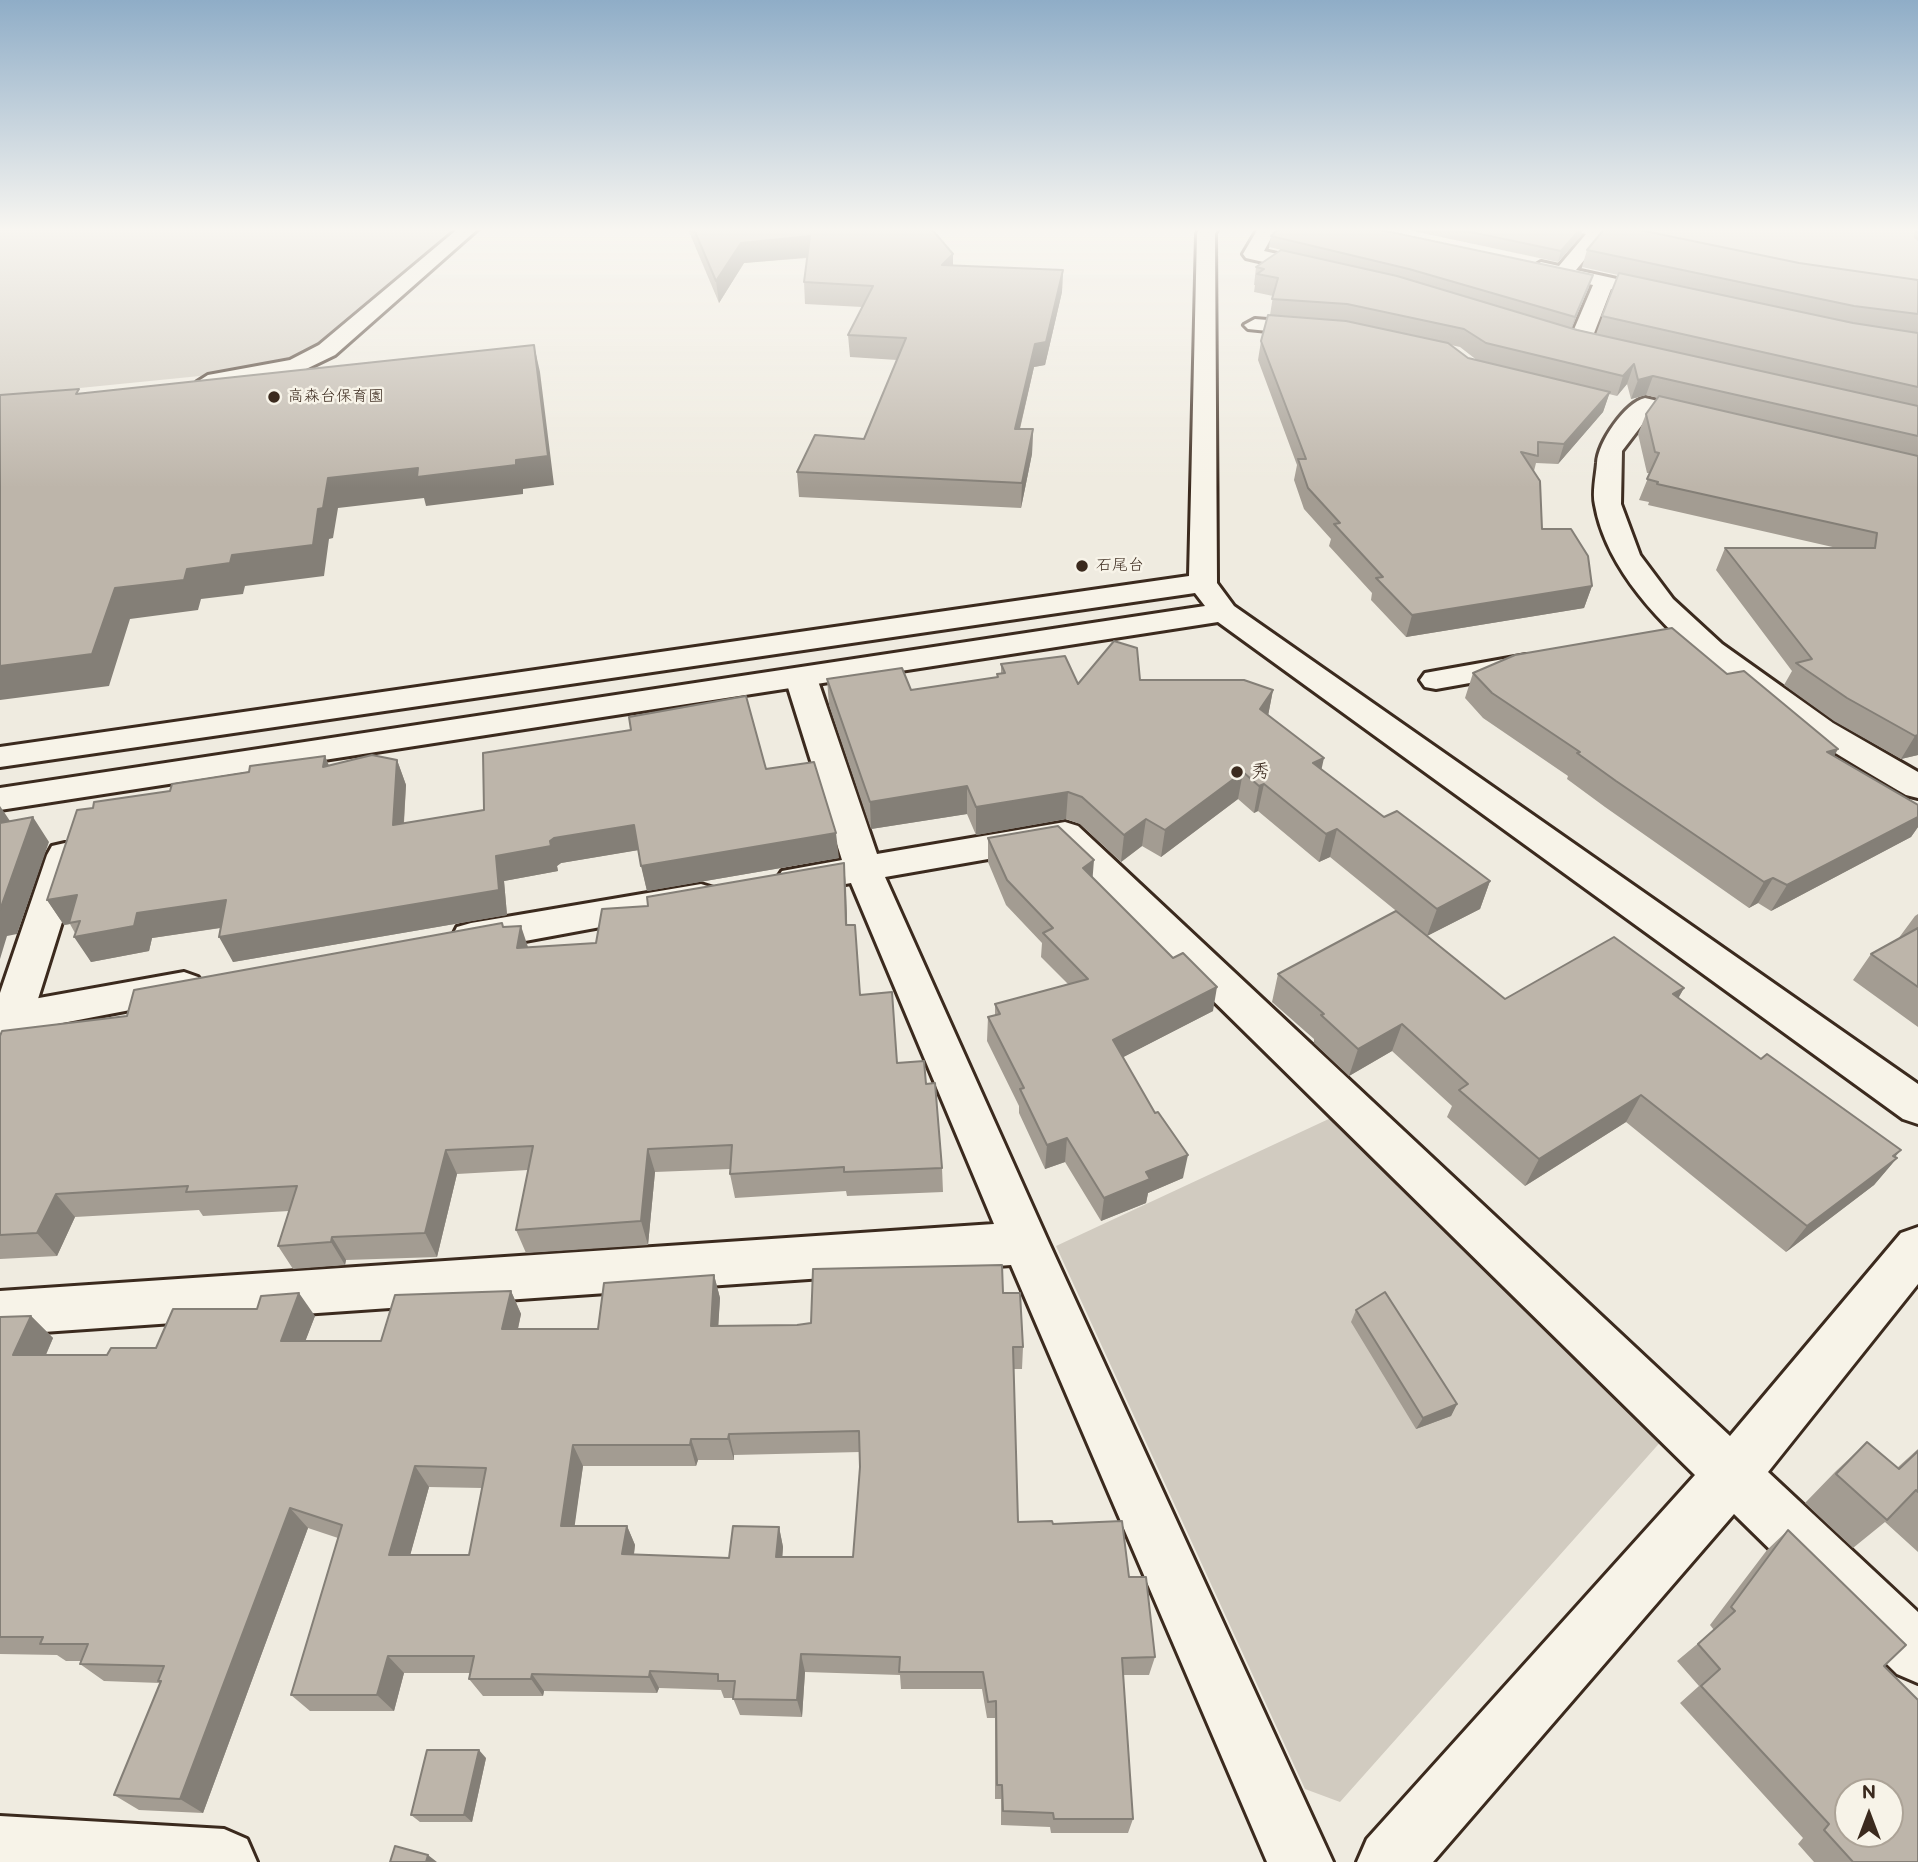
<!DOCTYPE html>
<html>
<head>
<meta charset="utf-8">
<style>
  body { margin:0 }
  #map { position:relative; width:1918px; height:1862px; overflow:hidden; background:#efebe0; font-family:"Balsamiq Sans",sans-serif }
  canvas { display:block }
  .north { position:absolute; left:1834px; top:1778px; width:70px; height:70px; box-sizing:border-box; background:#f7f3e8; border:2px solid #aca397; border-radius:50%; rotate:0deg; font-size:19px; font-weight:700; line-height:28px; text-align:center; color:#3b2a1e }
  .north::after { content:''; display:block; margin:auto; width:24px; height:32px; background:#3b2a1e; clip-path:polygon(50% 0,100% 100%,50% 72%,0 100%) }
</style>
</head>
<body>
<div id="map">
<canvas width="1918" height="1862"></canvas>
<div class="north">N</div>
</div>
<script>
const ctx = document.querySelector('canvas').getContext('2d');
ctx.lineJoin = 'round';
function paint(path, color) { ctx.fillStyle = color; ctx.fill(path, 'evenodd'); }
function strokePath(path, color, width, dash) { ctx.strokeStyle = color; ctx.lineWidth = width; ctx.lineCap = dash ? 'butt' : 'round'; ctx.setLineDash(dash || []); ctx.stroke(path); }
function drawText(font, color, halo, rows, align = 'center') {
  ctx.font = font + ' "Balsamiq Sans","Klee One",sans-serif'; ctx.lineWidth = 5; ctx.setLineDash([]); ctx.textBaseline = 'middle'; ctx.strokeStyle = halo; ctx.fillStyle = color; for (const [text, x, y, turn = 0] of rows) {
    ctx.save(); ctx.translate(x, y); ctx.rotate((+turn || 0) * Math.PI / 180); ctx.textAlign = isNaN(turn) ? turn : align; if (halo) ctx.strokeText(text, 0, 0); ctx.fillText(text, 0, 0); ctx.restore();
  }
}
const green = new Path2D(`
  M0,227h458l-146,121 -35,15 -67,12 -210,21z
  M1606,227h312v57l-27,-3z
  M1333,1117l331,321 -324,364 -35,-13 -249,-543z`);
const minor = new Path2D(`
  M460,227h20l-145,128 -31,15 -96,19 -11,-7 11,-7 82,-15 29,-15z
  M1259,227h18l-13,24 63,14 3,4 -10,6 -74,-17 -3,-4z
  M1592,227h14l2,4 -32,39 95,21 3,4 -10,6 -53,-12 -20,52 -11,6 -11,-6 24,-56 -59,-13 -3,-4 10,-6 18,4z
  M1255,319l63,5 11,6 -11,6 -70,-7 -4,-4z
  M1645,398l66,15 4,5 -4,5 -8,2 -52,-12 -29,38 -1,53 19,51 33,44 49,45 111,79 85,49v26l-12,-3c-101,-60 -289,-165 -311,-290 -3,-13 1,-29 2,-42 1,-21 28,-60 48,-65z
  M1526,655l11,2 4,7 -4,7 -101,18 -11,-2 -5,-7 5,-7 11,-2z
  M801,669l11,2 5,7 60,176 188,-32 13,4 652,610 171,-203 17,-6v57l-150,188 150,140v71l-21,-9 -163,-160 -301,348h-76l10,-23 328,-364 -638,-628 -172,30 164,366 284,619h-66l-256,-597 -1011,70v-44l994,-67 -143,-341 -56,10 -13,-4 -6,-9 6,-9 60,-11 -57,-182 5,-7z
  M701,884l13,4 6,9 -6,9 -243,45 -14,-4 -5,-10 5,-10 14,-4z
  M184,972l14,5 6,10 -6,10 -198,38v-30z
  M0,1816l224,13 23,10 10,23h-257z`);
const tertiary = new Path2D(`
  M1200,227h18l-3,7 2,349 17,23 684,478v40l-15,-5 -685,-497 -1218,188v-22l1205,-182 -10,-13 -1195,174v-20l1189,-171 8,-342z
  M1569,227h37l56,12 2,4 -9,6 -83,-18z
  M65,843l13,3 5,9 -51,163 -17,26 -15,5v-56l47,-138 5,-9z`);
const wall = new Path2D(`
  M687,227h243l23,27v12l110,4 -1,22 -17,73 -11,2 -14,62h13l-1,25 -11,54 -222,-11 -2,-25 67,-33 33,-79 -47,-3 -2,-22 14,-28 -57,-3 -1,-22 3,-24 -63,5 -25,40z
  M1394,227h189l-2,9 -23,26z
  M1915,227h3v14l-4,-3z
  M1271,236l322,39 -21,53 24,6 22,-59 -36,-8 5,-17 212,13 119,17v475l-17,4 -67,-38 -50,-36 8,-14 -76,-101 9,-22h112l-189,-43 1,-3 -10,-2 11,-27h-3l-9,-39 8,-20 12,-16 -12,-3 -15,4 -4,-15 -10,12 -8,-2 -6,18 -45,52 -22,-1 -2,8 8,58 50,57 -8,22 -178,29 -35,-37 1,-7 -43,-47 2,-7 -27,-30 -10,-29 3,-15 -39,-105 3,-19 9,-26 3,-19 -19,-4 1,-7h-1l2,-18 51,-11 -38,-9zM1451,345l9,2 18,14 -10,-3z
  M1001,664l77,20 62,-4 133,10 -5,25 54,55 62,47 106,64 -10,28 -53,27 -97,-79 -11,5 -61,-51 -4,2 -16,-14 -77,58 -19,-11 -21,16 -41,-38 -14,-5 -90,16 -9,-21 -96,15 -42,-124 -2,-26 84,11 86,-13v-3l4,-1z
  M1473,673l254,1 108,82 83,49v22l-7,10 -140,74 -13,-8 -9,5 -144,-101 -38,-28 1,-3 -85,-58 -18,-20z
  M325,756l4,10 68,-6 9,25 -2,38 362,-54 73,89 -192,33 -9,-41 -77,13 -4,3 1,5 -54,10 3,34 -274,47 -12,-34 -69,10 -3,13 -58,11 -21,-38 -6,1 -17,-25 46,-92z
  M988,838l104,39 121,134 -90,46 60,121 -35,15 -2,10 -45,18 -36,-59 -20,7 -26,-56v-7l-32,-65 1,-24 7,-2v-11l73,-20 -27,-27 1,-14 -36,-38 -18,-43z
  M844,863l3,62 13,70 37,68 29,21 16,84 1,24 -96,4 -1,-5 -111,7 -5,-24v-5l-75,3 -7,73 -122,8 -10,-23 12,-60 -71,4 -20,83 -91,3 -1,5 -52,4 -15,-23 11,-35 -86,5 -4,-6 -124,7 -18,39 -57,3v-223l127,-20 377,-89 24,20 68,-4 52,-37z
  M1918,914v113l-65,-47 18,-26 27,-15 17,-23z
  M1278,974l227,25 179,-11 -6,10 219,160 -23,27 -88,67 -160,-130 -101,64 -78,-69 5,-11 -60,-55 -43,25 -35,-33v-4l-42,-37z
  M714,1275l6,23 -2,28 79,-1 206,-32 20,54 -1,22h-9l5,153 35,2 76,53 26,80 -6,18h-26l10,144 -5,14h-77l-1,-6 -49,-2v-26h-6v-81h-8l-5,-29h-81l-1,-14 -95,-3 -3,45 -62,-2 -7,-17h-9l-3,-8 -62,-2 -2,5 -113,-2 -1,5h-60l-14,-17 1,-6h-66l-10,38h-84l-19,-16 47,-157 -30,-10 -105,285 -64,-3 -25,-15 46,-112 -56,-2 -24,-17 1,-3h-15l-9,-6 -57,-1v-337l31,-1 22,22 -7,17h61l49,-7 159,-32 -10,25h76l130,-50 10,23 -3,15h80zM860,1452v15l-7,90h-71l1,-10 -4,-20 -50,31 -95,-3 1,-10 -8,-19h-53l9,-60h113l2,-6h36v-5zM429,1487l53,1 -13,67h-59z
  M1356,1310l101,94 -6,12 -35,13 -65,-107z
  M1867,1442l30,26 21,-19v103l-33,-30 -32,26 -48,-45 30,-31z
  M1788,1530l96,136 34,196h-104l-16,-18 5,-6 -123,-135 19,-17 -22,-25 37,-31 -4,-5 57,-75z
  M486,1758l-14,64h-52l-9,-7z`);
const shadedWall = new Path2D(`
  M1582,227h1l-2,9 -23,26 3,-11z
  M810,236l2,21 -68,6 -25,40 -3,-22 25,-38z
  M953,254v21l-11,-10z
  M1063,270l-1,22 -17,73 -11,2 -20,86 1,-24 20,-85z
  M1593,275l-4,11 -18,43 4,-12z
  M534,345l6,27 14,113 -31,4v5l-97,12 -2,-8 -86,10 -5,30 -4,1 -5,37 -79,10 -2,8 -42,5 -3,11 -68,9 -21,67 -109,14v-34l115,-78 117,-33 86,-46 10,-31 90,-10 98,-8z
  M1634,364l-7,20 -10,12 6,-20z
  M1653,376l-7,19 -15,4 7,-19z
  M1610,392l-7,20 -45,52 6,-20z
  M1033,429l-1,25 -11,54 1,-25z
  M1592,586l-8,22 -178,29 6,-22z
  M1273,690l-5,26 -8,-7z
  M1918,735v20l-17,4 14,-23z
  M1838,749l-14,26 3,-23z
  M325,756l10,25 -12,-14z
  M1324,758l-6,27 -5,-22z
  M397,760l9,25 -4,65 -9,-25z
  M1243,772l-5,27 -77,58 4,-27z
  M1264,784l-6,27 -4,2 5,-27z
  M967,786v28l-96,15 -1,-27z
  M1068,792l-2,27 -90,16v-28z
  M0,806l16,24 -16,6z
  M33,817l16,25 -32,92 -10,2 -7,23v-49z
  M1918,817v10l-7,10 -140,74 16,-26z
  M1146,819l-4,27 -21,16 3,-27z
  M634,825l5,25 -78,13 -4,3 1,5 -54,10 3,34 -274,47 -14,-25 331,-96 4,-3z
  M1337,829l-7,28 -11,5 7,-28z
  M836,833l3,25 -192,33 -6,-25z
  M1094,860l-2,25 -9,-17z
  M844,863l2,25 2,62 -2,-25z
  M1773,878l-15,25 -9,5 15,-26z
  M1490,881l-10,28 -53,27 10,-27z
  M77,895l3,26 -11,2 1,1 -6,1 -17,-25z
  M226,900l13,25 -87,13 -3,13 -58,11 -17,-25 63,-24z
  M521,926l8,24 -12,-2z
  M1217,987l-4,24 -103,53 3,-24z
  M1684,988l-15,27 4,-21z
  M1402,1024l-10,27 -43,25 9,-27z
  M1641,1095l-15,27 -101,64 14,-27z
  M1067,1138l-2,24 -20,7 2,-24z
  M648,1149l7,23 -7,73 -7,-24z
  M446,1150l11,24 -20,83 -12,-24z
  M1901,1150l-12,14 8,-6 -23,27 -88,67 21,-26z
  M1188,1155l-5,23 -35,15 -2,10 -45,18 3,-23 42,-26z
  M56,1194l19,23 -18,39 -20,-23z
  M332,1237l14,23 -1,5 -14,-23z
  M714,1275l6,23 -3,50 -6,-22z
  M511,1291l10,23 -8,37 -11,-22z
  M299,1293l16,23 -18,47 -16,-22z
  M31,1316l22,22 -17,39 -23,-22z
  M1457,1404l-6,12 -35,13 7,-11z
  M729,1434l5,21v5l-6,-21z
  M691,1439l7,21 -2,6 -6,-21z
  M573,1445l10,21 -11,79 -11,-19z
  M415,1466l14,21 -24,87 -16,-19z
  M290,1508l18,20 -105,285 -23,-14z
  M627,1526l8,19 -4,29 -9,-20z
  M779,1527l4,20 -2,30 -5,-20z
  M801,1654l4,18 -3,45 -5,-17z
  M388,1656l16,17 -10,38 -17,-16z
  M650,1671l9,17 -2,5 -8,-16z
  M532,1674l12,17 -1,5 -12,-17z
  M479,1750l7,8 -14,64 -8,-7z
  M428,1855l9,7h-11z`);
const building = new Path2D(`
  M693,227h237l23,27 -11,11 121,5 -17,72 -11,2 -20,85h18l-11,54 -225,-11 18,-37 49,4 42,-101 -58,-3 25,-49 -69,-4 6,-46 -69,7 -25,38z
  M1281,227h86l226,48 -18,42 -166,-48 -138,-33z
  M1447,227h135l-21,24z
  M1606,227h19l174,36 119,17v34l-64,-8 -267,-56z
  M1281,250l116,26 180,54 341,76v30l-265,-60 -15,4 -4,-16 -11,12 -137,-33 -22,-14 -117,-25 -75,-5 6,-21 -21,-4 7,-5 -8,-2z
  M1619,273l234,50 65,10v54l-316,-71z
  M1268,315l78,6 102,22 20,15 142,34 -46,52 -26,-2v14l-17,-4 19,29 2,48h29l17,27 4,30 -180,29 -36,-37 7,-1 -49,-53 6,-1 -32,-35 -10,-29h8l-45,-118z
  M534,345l14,111 -32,4v5l-99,12 1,-9 -90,10 -5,30 -5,1 -5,36 -81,10 -2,8 -43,6 -3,11 -69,8 -23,66 -92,12v-271l79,-6 -3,5z
  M1659,396l259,60v279l-3,1 -68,-38 -51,-35 16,-4 -87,-111h150l2,-15 -220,-49 1,-2 -11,-3 12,-26 -4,-1 -9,-38z
  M1672,628l55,46 17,-3 94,78 -11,3 91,53v12l-131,68 -14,-7 -9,4 -148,-101 -39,-28 3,-1 -88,-59 -19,-20 42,-18z
  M1114,641l23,7 3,32h104l29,10 -13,19 64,49 -11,5 71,54 13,-6 93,70 -53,28 -100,-80 -11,5 -62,-50 -5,2 -16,-14 -78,58 -19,-11 -22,16 -42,-38 -14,-5 -92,15 -9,-21 -97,16 -43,-123 75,-11 9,22 87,-13 -1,-3 8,-1 -4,-9 64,-8 13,28z
  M746,696l20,73 48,-7 22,71 -195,33 -7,-41 -80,13 -4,3 1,5 -55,10 3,34 -280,47 7,-37 -89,13 -3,13 -60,11 6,-16 -11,2 8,-28 -30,5 30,-90 16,-2 1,-6 76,-11 2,-7 77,-12 1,-6 75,-10 -2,11 49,-12 25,5 -4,65 91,-15 -1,-57 148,-23 -2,-13z
  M33,817l-33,93v-87z
  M1058,826l36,34 -11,8 90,90 10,-5 34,34 -104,53 42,73 3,-1 30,43 -42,17 4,7 -46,19 -37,-60 -20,7 -27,-56 4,-1 -36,-71 12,-3 -5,-10 93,-25 -45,-46 10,-5 -46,-48 -19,-42z
  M844,863l2,62h9l5,70 32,-3 5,71 27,-2 2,23 9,-1 7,85 -98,4v-5l-114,7 2,-29 -84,4 -7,72 -125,9 17,-84 -87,4 -21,83 -93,4 -1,5 -53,4 19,-60 -111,6 2,-6 -132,8 -19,39 -37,2v-199l2,-5 125,-15 7,-26 368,-67 1,4 18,-1 -4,22 79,-5 6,-34 46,-3 -1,-9z
  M1396,911l109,88 109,-62 70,51 -11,6 88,65 6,-5 134,96 -8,6 4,2 -90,68 -166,-131 -102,64 -80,-69 9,-6 -66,-60 -44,25 -37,-34 3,-1 -46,-40z
  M1918,928v59l-47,-33z
  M1002,1265l1,28h17l3,54h-10l5,175 34,-1 1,3 69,-3 7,56h17l9,80 -33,1 11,161h-79l-1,-6 -50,-2 -1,-26h-5l-1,-84 -8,1 -5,-30h-84l1,-15 -99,-3 -4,46 -64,-1 2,-18h-17v-7l-68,-3 -1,6 -117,-3 -1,5h-62l5,-23h-86l-11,39h-86l51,-170 -52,-17 -110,291 -66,-4 47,-114h-3l6,-15 -84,-2 8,-20h-48l3,-7h-43v-320l31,-1 -18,39h94l4,-7h45l17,-39h84l4,-13 38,-3 -18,48h100l14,-46 116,-4 -9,38h96l6,-46 110,-8 -3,51 86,-1 14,-2 2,-54zM859,1431l1,36 -7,90h-77l3,-30 -46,-1 -4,32 -107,-4 5,-28h-66l12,-81h117l1,-6h37l1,-5zM415,1466l71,2 -17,87h-80z
  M1385,1292l72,112 -34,14 -67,-108z
  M1867,1442l32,27 19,-18v41l-2,-2 -29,30 -51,-46z
  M1788,1530l118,115 -22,21 34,34v162h-65l-29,-32 5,-6 -128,-138 19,-17 -22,-25 37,-33 -4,-4zM1848,1792h42v42h-42z
  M427,1750h52l-15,65h-53z
  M395,1846l33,9 -2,7h-36z`);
const markers = [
  [274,397,7,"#3b2a1e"],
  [1082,566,7,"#3b2a1e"],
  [1237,772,7,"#3b2a1e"]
];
const farPoinames = [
  ["高森台保育園",288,397],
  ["石尾台",1096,566]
];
const poiNames = [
  ["秀",1251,772]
];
paint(green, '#d1cbc0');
strokePath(minor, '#3b2a1e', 6);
strokePath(tertiary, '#3b2a1e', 6);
paint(minor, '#f7f3e8');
paint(tertiary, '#f7f3e8');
paint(wall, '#a39c92');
paint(shadedWall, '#847f77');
paint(building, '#bdb5aa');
strokePath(building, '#847f77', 2);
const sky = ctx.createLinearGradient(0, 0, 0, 488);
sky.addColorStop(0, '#8fadc7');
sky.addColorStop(0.47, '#f8f6f1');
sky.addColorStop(1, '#f8f6f100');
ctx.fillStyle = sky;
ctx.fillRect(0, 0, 1918, 488);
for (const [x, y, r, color] of markers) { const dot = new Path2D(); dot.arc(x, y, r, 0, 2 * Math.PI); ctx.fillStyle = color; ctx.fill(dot); strokePath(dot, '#f7f3e8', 2.5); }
drawText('16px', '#3b2a1e', '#f7f3e8', farPoinames, 'left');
drawText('19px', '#3b2a1e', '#f7f3e8', poiNames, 'left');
</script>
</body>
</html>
